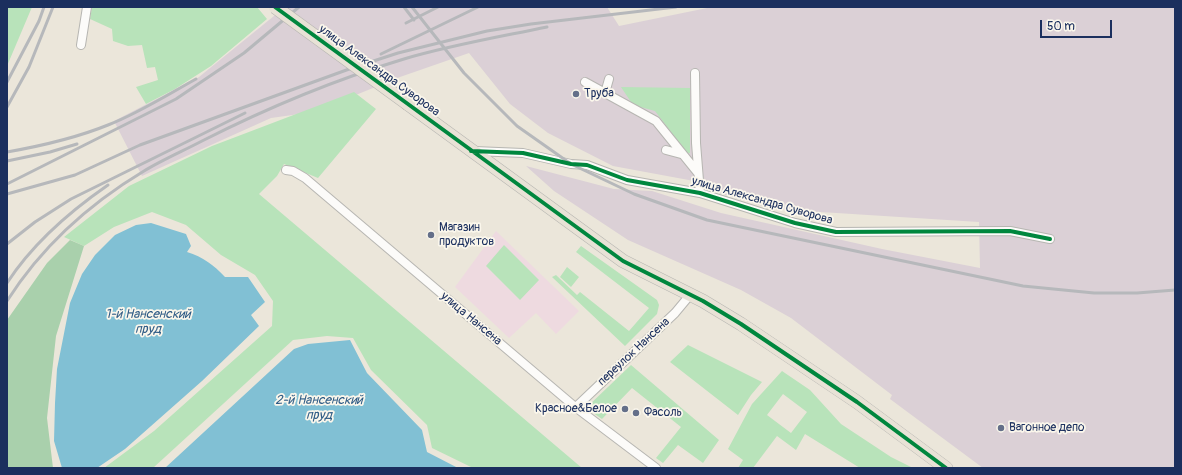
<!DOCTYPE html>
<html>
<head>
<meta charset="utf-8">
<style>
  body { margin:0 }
  #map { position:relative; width:1182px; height:475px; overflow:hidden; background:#ebe6da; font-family:Pangolin,sans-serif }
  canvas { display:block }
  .frame { position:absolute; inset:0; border:8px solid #1b2f5e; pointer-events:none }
  .scale { position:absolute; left:1040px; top:20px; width:72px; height:18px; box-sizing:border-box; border:2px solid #1b2f5e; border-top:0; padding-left:5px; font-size:12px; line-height:14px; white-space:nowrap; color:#1b2f5e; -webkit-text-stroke:3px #fbf7ec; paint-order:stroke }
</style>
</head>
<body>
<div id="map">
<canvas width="1182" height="475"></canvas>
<div class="frame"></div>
<div class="scale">50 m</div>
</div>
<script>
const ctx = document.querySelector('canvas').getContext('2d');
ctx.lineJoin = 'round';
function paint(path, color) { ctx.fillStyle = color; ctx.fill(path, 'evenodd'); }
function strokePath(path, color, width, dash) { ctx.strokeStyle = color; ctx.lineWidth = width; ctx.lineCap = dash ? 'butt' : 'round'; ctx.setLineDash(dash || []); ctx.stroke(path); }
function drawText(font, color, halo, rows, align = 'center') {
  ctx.font = font + ' Pangolin,sans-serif'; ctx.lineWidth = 3.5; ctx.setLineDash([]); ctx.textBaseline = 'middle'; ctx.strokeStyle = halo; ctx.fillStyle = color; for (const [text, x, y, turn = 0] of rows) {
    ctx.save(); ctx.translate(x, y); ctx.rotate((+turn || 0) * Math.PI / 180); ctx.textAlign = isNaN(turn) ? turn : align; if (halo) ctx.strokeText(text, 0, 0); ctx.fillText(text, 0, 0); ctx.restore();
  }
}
const built = new Path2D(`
  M496,231l83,80 -23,23 -20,-21 -27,25 -54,-51z`);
const industrial = new Path2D(`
  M285,7h322l12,19 93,-19h463v461h-192l-93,-69 2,-4 -101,-77 -50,-28 -113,-50 -74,-49 -28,-25 88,23 38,2 69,22 161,36 98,19 -1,-46 -206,-13 -64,-19 -15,-9 -81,-15 -65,-33 -38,-29 -41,-51 -69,24 -86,35 -43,6 -129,58 -28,-55 85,-44z`);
const green = new Path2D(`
  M7,7h25l-25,59z
  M92,7h165l10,12 -56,47 -36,23 -29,15 -10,-17 22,-7 -3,-13 -8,1 -5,-23 -14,1 -15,-5 -1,-12 -22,-10z
  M621,87l69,1v65h-3l-32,-42 -22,-6z
  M354,92l22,17 -58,69 -34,-14 -7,12 -18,18 323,274h-109l-41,-20 -5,-23 -56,-55 -18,-32 -26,-2 -34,4 -140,128h-49l50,-37 118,-105 1,-25 -18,-26 -34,-20 -35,-30 -34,-13 -38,15 -30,19 -20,-9 65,-51 83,-40z
  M504,245l35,35 -19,20 -34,-34z
  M581,246l76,54 2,5 -2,9 -32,32 -73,-69 4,-2 21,20 3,-3 49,39 20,-23 -73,-56z
  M567,267l12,10 -8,10 -11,-10z
  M688,345l74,37 -11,13 -13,20 -68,-53z
  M631,365l88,75 -16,23 -25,-18 -15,18 -7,-5 25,-31 -49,-39 -30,31 -16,-11z
  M782,371l28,19 31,34 50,33 22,11h-53l-55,-34 -9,16 -19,-14 -24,32h-15l5,-8 -15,-11 24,-45zM783,394l24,18 -16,21 -24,-18z`);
const forest = new Path2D(`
  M70,240l14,6 -28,90 -9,82 6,50h-46v-148l40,-57z`);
const water = new Path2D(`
  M151,223l35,11 5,12 -4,6c16,5 27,13 38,25h23l17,25 -14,13 8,11 -57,55 -77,68 -28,19h-35l-8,-27 1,-38 2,-34 13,-66 12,-29 13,-19 20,-20 21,-10z
  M350,340l17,33 55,57 5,22 31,16h-293l129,-119 14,-5z`);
const minor = new Path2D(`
  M81,45l6,-38
  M695,73l1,70 4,50
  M585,82l71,39 42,52
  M605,93l4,-14
  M666,150l15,4
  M474,151l49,2 48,11 16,1 40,15 73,13 95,30 41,9 174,-1 40,8
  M286,170l7,1 12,7 269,228 82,62
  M576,407l99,-94 15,-18`);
const primary = new Path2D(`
  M408,104l215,157 80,40 38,23 116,78 89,66`);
const rail = new Path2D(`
  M404,7l10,13
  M412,7l52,66 53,53 54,38 63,30 73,26 316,66 71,7h43l38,-3
  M406,23l32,-16
  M381,54l97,-47
  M7,82l32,-61 5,-14
  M7,107l22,-40 24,-60
  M7,152c34,-6 69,-14 101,-27 31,-12 59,-30 88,-46
  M7,161l43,-9 27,-8
  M7,184l169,-85 68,-46 55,-46
  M7,194l68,-19 65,-30 212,-77 46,-15 89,-22 44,-7 145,-17
  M7,244l28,-22 36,-23 174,-86
  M7,283c26,-40 62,-71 101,-98
  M7,301c35,-55 82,-97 137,-130 18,-11 39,-20 58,-30 65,-33 132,-61 202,-82 47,-14 95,-22 143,-32`);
const primaryBridge = new Path2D(`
  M275,7l133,97`);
const cycleway = new Path2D(`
  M275,7l348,254 80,40 38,23 116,78 89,66
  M471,151l52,2 48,11 16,1 40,15 73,13 95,30 41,9 174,-1 40,8`);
const markers = [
  [576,94,4,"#646f89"],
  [431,235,4,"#646f89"],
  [625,409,4,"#646f89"],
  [636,413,4,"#646f89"],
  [1001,428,4,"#646f89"]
];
const streetNames = [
  ["улица Александра Суворова",379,71,36],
  ["улица Александра Суворова",762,201,16],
  ["улица Нансена",471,319,40],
  ["переулок Нансена",634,352,-43]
];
const poiNames = [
  ["Труба",584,94],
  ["Магазин",439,228],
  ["продуктов",439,242],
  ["Красное&Белое",617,409,"right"],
  ["Фасоль",644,413],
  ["Вагонное депо",1009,428]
];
const waterNames = [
  ["1-й Нансенский",148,315],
  ["пруд",148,330],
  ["2-й Нансенский",319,401],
  ["пруд",319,416]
];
paint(built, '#eedae0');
paint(industrial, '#dbd0d6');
paint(green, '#b8e3ba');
paint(forest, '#a9d0ac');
paint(water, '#81c0d4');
strokePath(minor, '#b7b6b2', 10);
strokePath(primary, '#b7b6b2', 14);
strokePath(minor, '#fcfbf9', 8);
strokePath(primary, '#e8e2d6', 13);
strokePath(rail, '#b6b8bb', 3);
strokePath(primaryBridge, '#b7b6b2', 14, []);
strokePath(primaryBridge, '#e8e2d6', 13);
strokePath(cycleway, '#00873e', 4);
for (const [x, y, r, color] of markers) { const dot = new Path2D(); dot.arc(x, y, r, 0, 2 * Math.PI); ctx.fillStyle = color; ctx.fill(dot); strokePath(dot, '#fbf7ec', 1.5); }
drawText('12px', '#1b2f5e', '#fbf7ec', streetNames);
drawText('12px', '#1b2f5e', '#fbf7ec', poiNames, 'left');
drawText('italic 13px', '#2f5c86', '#fbf7ec', waterNames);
</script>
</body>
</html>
